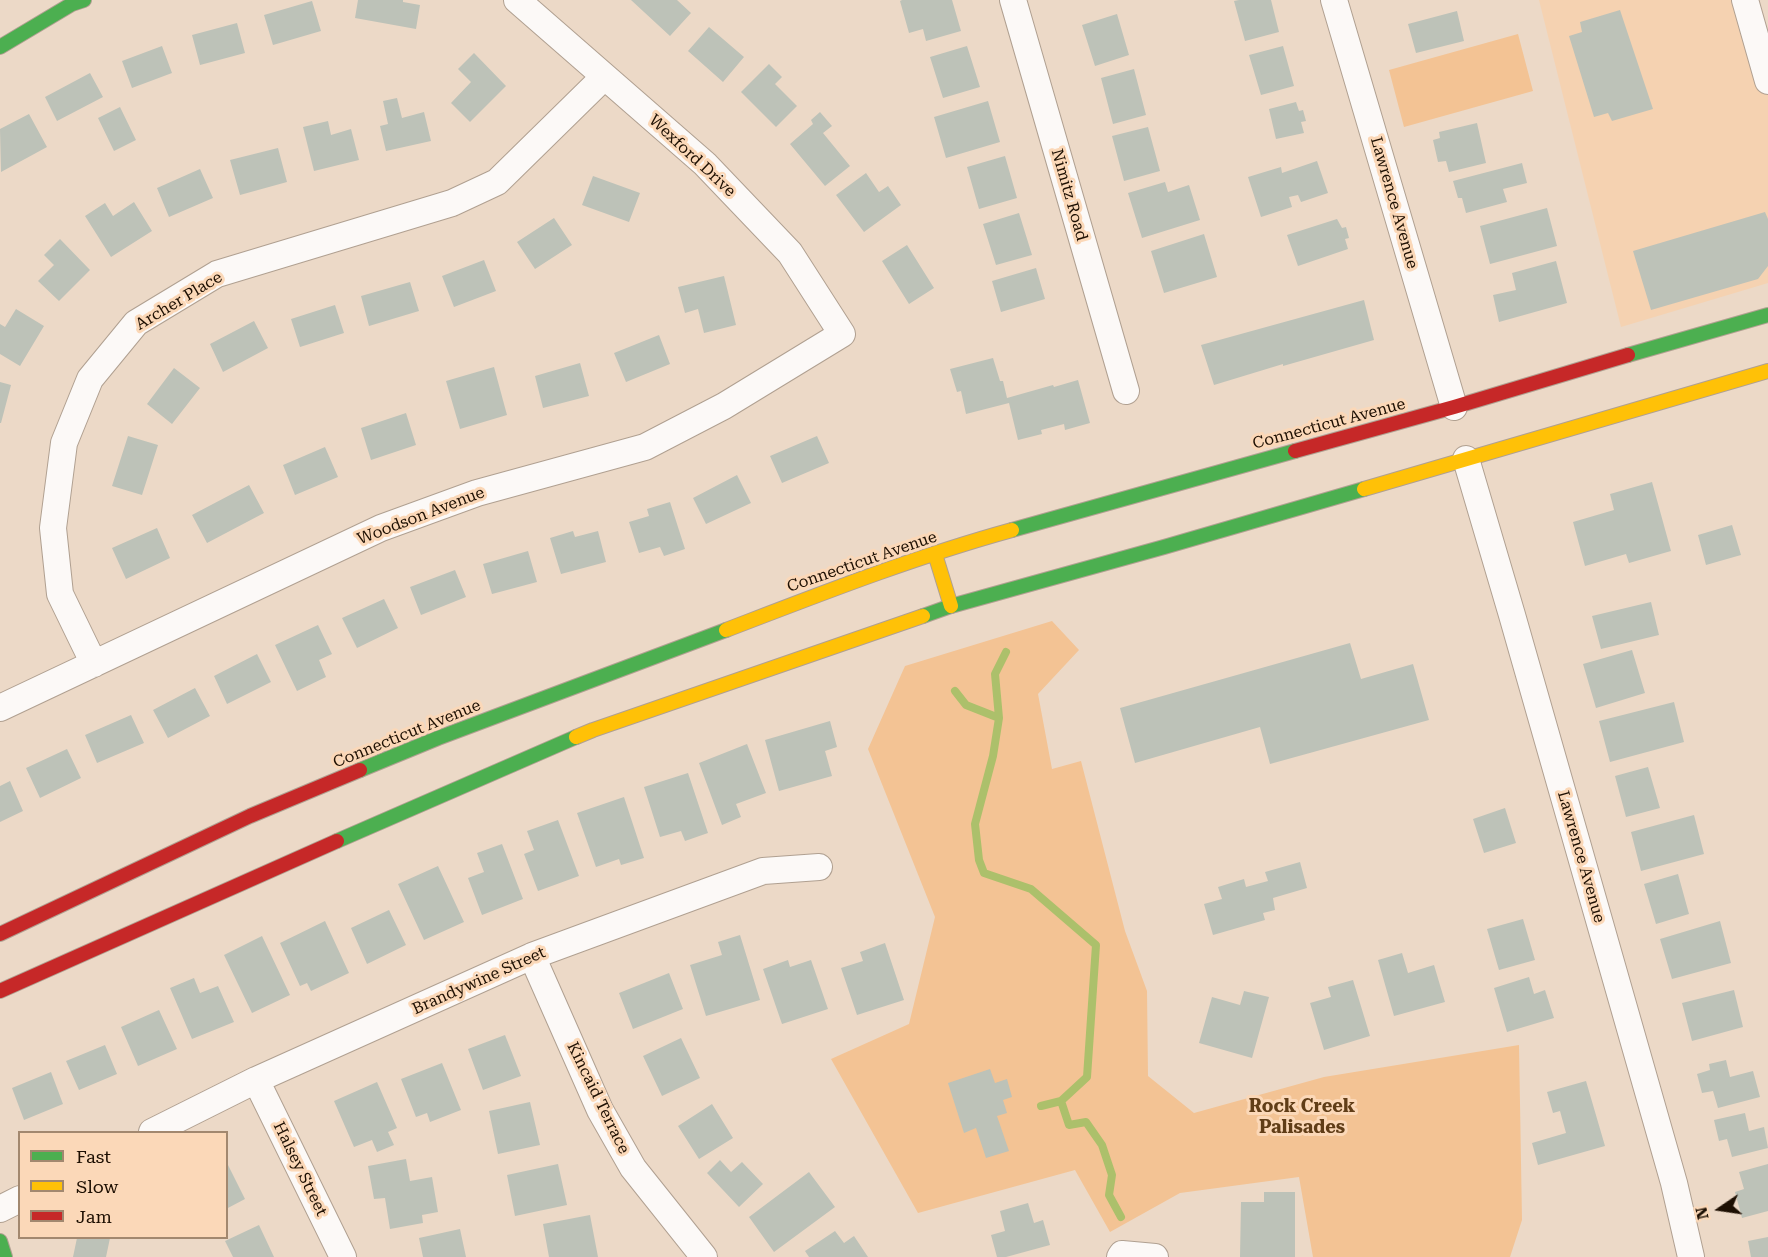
<!DOCTYPE html>
<html>
<head>
<meta charset="utf-8">
<style>
  body { margin:0 }
  #map { position:relative; width:1768px; height:1257px; overflow:hidden; background:#ecd9c7; font-family:"Roboto Serif",serif }
  canvas { display:block }
  .legend { position:absolute; left:18px; top:1131px; width:210px; height:108px; box-sizing:border-box; background:#fbd8b8; border:2px solid #a2886f; margin:0; padding:8px 10px; list-style:none; font-size:18px; color:#1d0f02 }
  .legend li { display:flex; align-items:center; gap:12px; height:30px }
  .legend b { width:30px; border:2px solid #a2886f }
  .north { position:absolute; left:1690px; top:1179px; width:60px; height:60px; -webkit-text-stroke:4px #fbd8b8; paint-order:stroke; rotate:257deg; font-size:16px; font-weight:700; line-height:24px; text-align:center; color:#1d0f02 }
  .north::after { content:''; display:block; margin:auto; width:21px; height:27px; background:#1d0f02; clip-path:polygon(50% 0,100% 100%,50% 72%,0 100%) }
</style>
</head>
<body>
<div id="map">
<canvas width="1768" height="1257"></canvas>
<ul class="legend">
<li><b style="height:8px;background:#4caf50"></b>Fast</li>
<li><b style="height:8px;background:#ffc107"></b>Slow</li>
<li><b style="height:8px;background:#c62828"></b>Jam</li>
</ul>
<div class="north">N</div>
</div>
<script>
const ctx = document.querySelector('canvas').getContext('2d');
ctx.lineJoin = 'round';
function paint(path, color) { ctx.fillStyle = color; ctx.fill(path, 'evenodd'); }
function strokePath(path, color, width, dash) { ctx.strokeStyle = color; ctx.lineWidth = width; ctx.lineCap = dash ? 'butt' : 'round'; ctx.setLineDash(dash || []); ctx.stroke(path); }
function drawText(font, color, halo, rows, align = 'center') {
  ctx.font = font + ' "Roboto Serif",serif'; ctx.lineWidth = 6; ctx.setLineDash([]); ctx.textBaseline = 'middle'; ctx.strokeStyle = halo; ctx.fillStyle = color; for (const [text, x, y, turn = 0] of rows) {
    ctx.save(); ctx.translate(x, y); ctx.rotate((+turn || 0) * Math.PI / 180); ctx.textAlign = isNaN(turn) ? turn : align; if (halo) ctx.strokeText(text, 0, 0); ctx.fillText(text, 0, 0); ctx.restore();
  }
}
const built = new Path2D(`
  M1539,0h206l23,92v191l-147,44z`);
const green = new Path2D(`
  M1518,34l15,57 -129,36 -15,-57z
  M1052,621l27,29 -41,44 14,75 29,-8 44,170 22,60 1,85 46,37 130,-36 195,-32 3,175 -12,37h-197l-14,-80 -119,16 -70,39 -35,-62 -157,43 -87,-154 78,-35 26,-107 -67,-168 37,-83z`);
const stream = new Path2D(`
  M955,691l11,14 33,13 -6,38 -18,68 4,36 5,13 47,16 65,56 -9,132 -26,24
  M999,718l-4,-44 11,-22
  M1041,1106l20,-5 8,24 17,-3 16,23 10,30 -3,20 12,22`);
const building = new Path2D(`
  M358,0h45v2l17,3 -4,24 -61,-11z
  M631,0h46l14,13 -21,23z
  M902,0h50l9,31 -35,10 -3,-12 -14,4 -9,-32z
  M1239,0h32l8,32 -34,9 -11,-40z
  M312,1l9,30 -48,14 -9,-30z
  M1620,10l33,99 -41,12 -4,-8 -14,4 -25,-81 13,-4 -2,-10z
  M1457,11l7,30 -48,12 -8,-29z
  M1117,14l12,41 -34,11 -13,-41z
  M237,23l8,30 -45,12 -8,-30z
  M709,27l35,30 -21,25 -35,-31z
  M162,46l10,27 -40,15 -10,-27z
  M967,46l13,41 -37,11 -13,-41z
  M1283,46l11,40 -33,9 -12,-40z
  M474,53l32,33 -36,36 -19,-19 20,-21 -13,-13z
  M769,64l13,13 -7,7 22,22 -21,21 -35,-35z
  M1134,69l12,46 -33,9 -12,-46z
  M90,73l13,24 -46,24 -12,-24z
  M397,98l5,20 22,-6 7,29 -45,10 -6,-25 8,-2 -5,-23z
  M988,101l12,41 -54,16 -12,-41z
  M1296,102l3,9 4,-1 3,11 -5,1 3,11 -28,6 -7,-30z
  M120,107l16,33 -22,11 -16,-33z
  M820,112l12,14 -9,7 27,33 -25,20 -35,-42 23,-20 -2,-4z
  M29,114l18,33 -46,25 -1,-43z
  M328,121l3,14 20,-6 8,31 -45,11 -11,-44z
  M1477,123l9,40 -37,9 -3,-11 -8,1 -5,-22 7,-2 -1,-6z
  M1148,127l12,44 -36,10 -12,-45z
  M278,148l9,34 -47,13 -10,-35z
  M1005,156l12,42 -38,11 -12,-42z
  M1317,161l11,32 -27,9 -3,-7 -9,2 3,10 -31,10 -13,-40 33,-10 1,6z
  M1522,163l5,20 -24,6 4,13 -41,11 -4,-15h-4l-5,-17z
  M200,169l13,29 -44,19 -12,-29z
  M866,173l13,19 9,-6 13,19 -37,27 -28,-37z
  M593,176l47,17 -11,29 -47,-17z
  M1165,182l3,10 21,-7 11,35 -58,18 -14,-45z
  M134,202l18,29 -41,26 -26,-41 20,-13 8,13z
  M1547,208l10,38 -67,18 -10,-38z
  M1765,212l3,7v47l-10,13 -107,31 -18,-59z
  M1019,213l13,42 -36,10 -13,-41z
  M554,218l18,27 -37,24 -18,-27z
  M1337,219l5,9 4,-1 3,11 -4,1 3,10 -50,17 -11,-31z
  M1204,234l13,43 -53,16 -13,-42z
  M60,239l30,31 -31,31 -21,-20 16,-16 -10,-10z
  M907,245l27,43 -25,16 -27,-43z
  M484,260l12,31 -42,16 -12,-31z
  M1556,261l11,42 -68,19 -6,-27 23,-5 -4,-17z
  M1036,268l9,31 -44,13 -9,-31z
  M724,276l12,49 -32,8 -6,-24 -13,4 -7,-26z
  M410,282l9,29 -50,15 -8,-30z
  M1364,300l10,40 -91,26v-2l-69,21 -13,-40z
  M335,305l9,28 -44,14 -9,-28z
  M16,309l28,17 -24,40 -20,-12v-30l5,3z
  M254,321l14,27 -45,24 -13,-28z
  M659,335l11,29 -44,18 -12,-29z
  M993,358l7,23h3l4,17 46,-13 1,2 24,-7 12,43 -25,7 -1,-6 -23,6 1,4 -24,6 -9,-37 -43,11 -5,-23 -4,1 -7,-23z
  M580,363l9,33 -46,12 -8,-32z
  M494,367l13,48 -47,14 -14,-48z
  M174,368l26,20 -28,36 -25,-20z
  M0,382l11,3 -10,38h-1z
  M406,413l10,32 -45,15 -10,-32z
  M128,436l30,9 -16,50 -30,-9z
  M817,436l12,27 -47,20 -12,-27z
  M325,447l13,30 -43,18 -12,-30z
  M737,475l14,28 -45,21 -13,-26z
  M1652,482l19,69 -42,12 -3,-9 -41,12 -12,-44 41,-12 -4,-16z
  M249,485l15,28 -57,30 -15,-28z
  M670,502l15,47 -21,7 -4,-9 -21,6 -10,-31 20,-6 -2,-7z
  M1732,525l9,30 -35,10 -8,-30z
  M157,528l13,30 -44,21 -14,-31z
  M573,531l2,6 23,-6 8,31 -45,12 -11,-36z
  M528,551l9,31 -45,12 -9,-30z
  M455,570l11,27 -45,18 -11,-28z
  M384,599l14,29 -41,20 -15,-30z
  M1651,602l8,33 -58,14 -9,-33z
  M318,625l14,29 -13,6 7,17 -29,14 -22,-46z
  M1350,643l11,36 52,-15 16,56 -159,44 -10,-37 -125,36 -15,-55z
  M1632,650l13,43 -49,15 -13,-44z
  M257,654l14,28 -44,22 -13,-28z
  M195,688l15,28 -42,22 -15,-28z
  M1674,702l10,40 -74,20 -11,-41z
  M131,715l13,28 -47,20 -12,-28z
  M830,721l7,26 -12,4 7,25 -53,15 -14,-51z
  M747,744l19,49 -30,11 5,13 -19,8 -23,-62z
  M67,749l14,29 -41,20 -14,-30z
  M1648,767l12,41 -34,9 -11,-41z
  M688,773l20,60 -23,8 -4,-10 -21,6 -16,-50z
  M10,781l13,30 -23,11v-36z
  M624,797l20,61 -23,7 -2,-6 -23,8 -19,-54z
  M1505,808l11,35 -32,10 -11,-34z
  M1694,815l10,39 -63,17 -10,-39z
  M558,820l21,56 -41,15 -14,-37 10,-4 -7,-19z
  M502,844l21,55 -41,16 -14,-37 16,-6 -7,-19z
  M1300,862l7,26 -34,10 2,12 -12,3 2,7 -52,15 -9,-31 18,-5 -4,-12 26,-8 2,8 22,-6 -3,-9z
  M438,866l26,56 -40,18 -26,-56z
  M1678,874l11,40 -33,10 -12,-40z
  M389,910l17,35 -39,19 -16,-36z
  M1523,919l12,41 -36,10 -12,-41z
  M325,921l24,52 -38,18 -4,-8 -7,3 -20,-43z
  M1720,921l11,42 -59,16 -12,-40z
  M740,935l20,65 -54,16 -16,-51 32,-10 -4,-13z
  M262,936l28,59 -38,18 -28,-58z
  M885,943l19,57 -47,15 -16,-47 22,-7 -3,-9z
  M1402,953l6,20 26,-8 11,37 -51,14 -16,-56z
  M788,960l2,7 21,-7 17,49 -46,15 -19,-55z
  M669,973l14,36 -50,20 -14,-36z
  M1529,977l5,17 11,-4 9,28 -47,14 -13,-44z
  M194,978l6,15 18,-7 16,36 -42,17 -22,-51z
  M1353,980l17,56 -46,14 -14,-47 21,-6 -3,-10z
  M1734,990l9,37 -51,14 -10,-38z
  M1244,991l25,6 -17,61 -53,-15 13,-46 28,8z
  M159,1010l18,39 -39,17 -17,-39z
  M505,1035l16,41 -38,14 -15,-41z
  M681,1038l19,40 -38,18 -19,-40z
  M105,1045l12,29 -38,16 -13,-29z
  M1726,1060l4,17 23,-6 7,26 -42,11 -5,-17 -11,2 -5,-19 13,-4 -1,-6z
  M442,1063l19,47 -31,12 -3,-9 -11,4 -15,-38z
  M990,1069l5,14 12,-4 5,18 -9,3 4,13 -10,3 12,35 -23,7 -10,-30 -12,5 -16,-50z
  M51,1072l12,32 -39,16 -12,-32z
  M1586,1081l19,65 -67,19 -6,-22 34,-10 -6,-22 -7,2 -6,-21z
  M377,1082l20,46 -9,4 6,13 -17,7 -5,-12 -18,7 -20,-46z
  M530,1102l10,43 -42,9 -9,-43z
  M712,1104l21,34 -34,21 -21,-33z
  M1745,1113l4,18 15,-4 4,21 -36,9 -5,-18 -8,2 -5,-21z
  M406,1159l4,22 22,-4 6,35 -16,3 1,8 -33,6 -5,-31 -11,1 -6,-33z
  M720,1160l11,12 11,-10 21,22 -24,23 -32,-34z
  M226,1161l19,38 -19,10z
  M558,1164l9,41 -52,11 -8,-41z
  M1768,1164v47l-26,7 -7,-26 9,-3 -5,-17z
  M809,1172l26,35 -61,45 -25,-35z
  M1264,1192h31v65h-55l1,-55h23z
  M1028,1203l6,20 9,-3 7,25 -44,12h-9l-6,-22 14,-4 -5,-20z
  M590,1215l8,42h-49l-6,-33z
  M259,1225l15,32h-41l-8,-16z
  M460,1229l6,28h-43l-4,-19z
  M835,1231l9,12 10,-7 14,21h-59l-4,-6z
  M1768,1237v20h-17l-3,-16z
  M77,1238h33l-4,19h-33z`);
const street = new Path2D(`
  M1013,0l113,391
  M1334,0l120,407
  M1745,0l23,81
  M1466,459l46,156 162,568 17,74
  M94,664l-34,-70 -7,-66 11,-85 26,-64 46,-56 81,-49 235,-71 45,-21 107,-105
  M0,708l381,-180 96,-35 168,-46 79,-41 118,-72 -52,-81 -85,-89 -188,-164
  M532,956l68,154 33,58 71,89
  M256,1080l87,177
  M152,1132l104,-52 276,-124 231,-85 56,-4
  M0,1209l20,-10
  M1120,1257l2,-3 33,3`);
const fast = new Path2D(`
  M0,47l72,-43 12,-4
  M1628,355l140,-40
  M1012,530l283,-79
  M923,616l28,-10 213,-59 200,-58
  M360,770l78,-32 288,-108
  M337,841l239,-104
  M0,1241l5,16`);
const slow = new Path2D(`
  M1364,489l404,-118
  M935,554l16,52
  M726,630c94,-36 188,-73 286,-100
  M576,737l17,-7 330,-114`);
const jam = new Path2D(`
  M1295,451l159,-44 174,-52
  M0,934l250,-118 110,-46
  M0,991l337,-150`);
const streetNames = [
  ["Wexford Drive",692,156,43],
  ["Nimitz Road",1069,195,74],
  ["Lawrence Avenue",1394,203,74],
  ["Archer Place",179,301,-31],
  ["Connecticut Avenue",1329,424,-15],
  ["Woodson Avenue",421,516,-21],
  ["Connecticut Avenue",862,562,-19],
  ["Connecticut Avenue",407,734,-22],
  ["Lawrence Avenue",1581,857,74],
  ["Brandywine Street",479,981,-24],
  ["Kincaid Terrace",598,1098,64],
  ["Halsey Street",300,1169,64]
];
const neighbourhoodNames = [
  ["Rock Creek",1302,1107],
  ["Palisades",1302,1128]
];
paint(built, '#f5d2b1');
paint(green, '#f3c394');
strokePath(stream, '#acc06b', 8);
paint(building, '#bdc2b8');
strokePath(street, '#b0a091', 28);
strokePath(fast, '#b0a091', 16);
strokePath(slow, '#b0a091', 16);
strokePath(jam, '#b0a091', 16);
strokePath(street, '#fcf9f7', 26);
strokePath(fast, '#4caf50', 14);
strokePath(slow, '#ffc107', 14);
strokePath(jam, '#c62828', 14);
drawText('16px', '#1d0f02', '#fbd8b8', streetNames);
drawText('bold 18px', '#603d17', '#fbd8b8', neighbourhoodNames);
</script>
</body>
</html>
